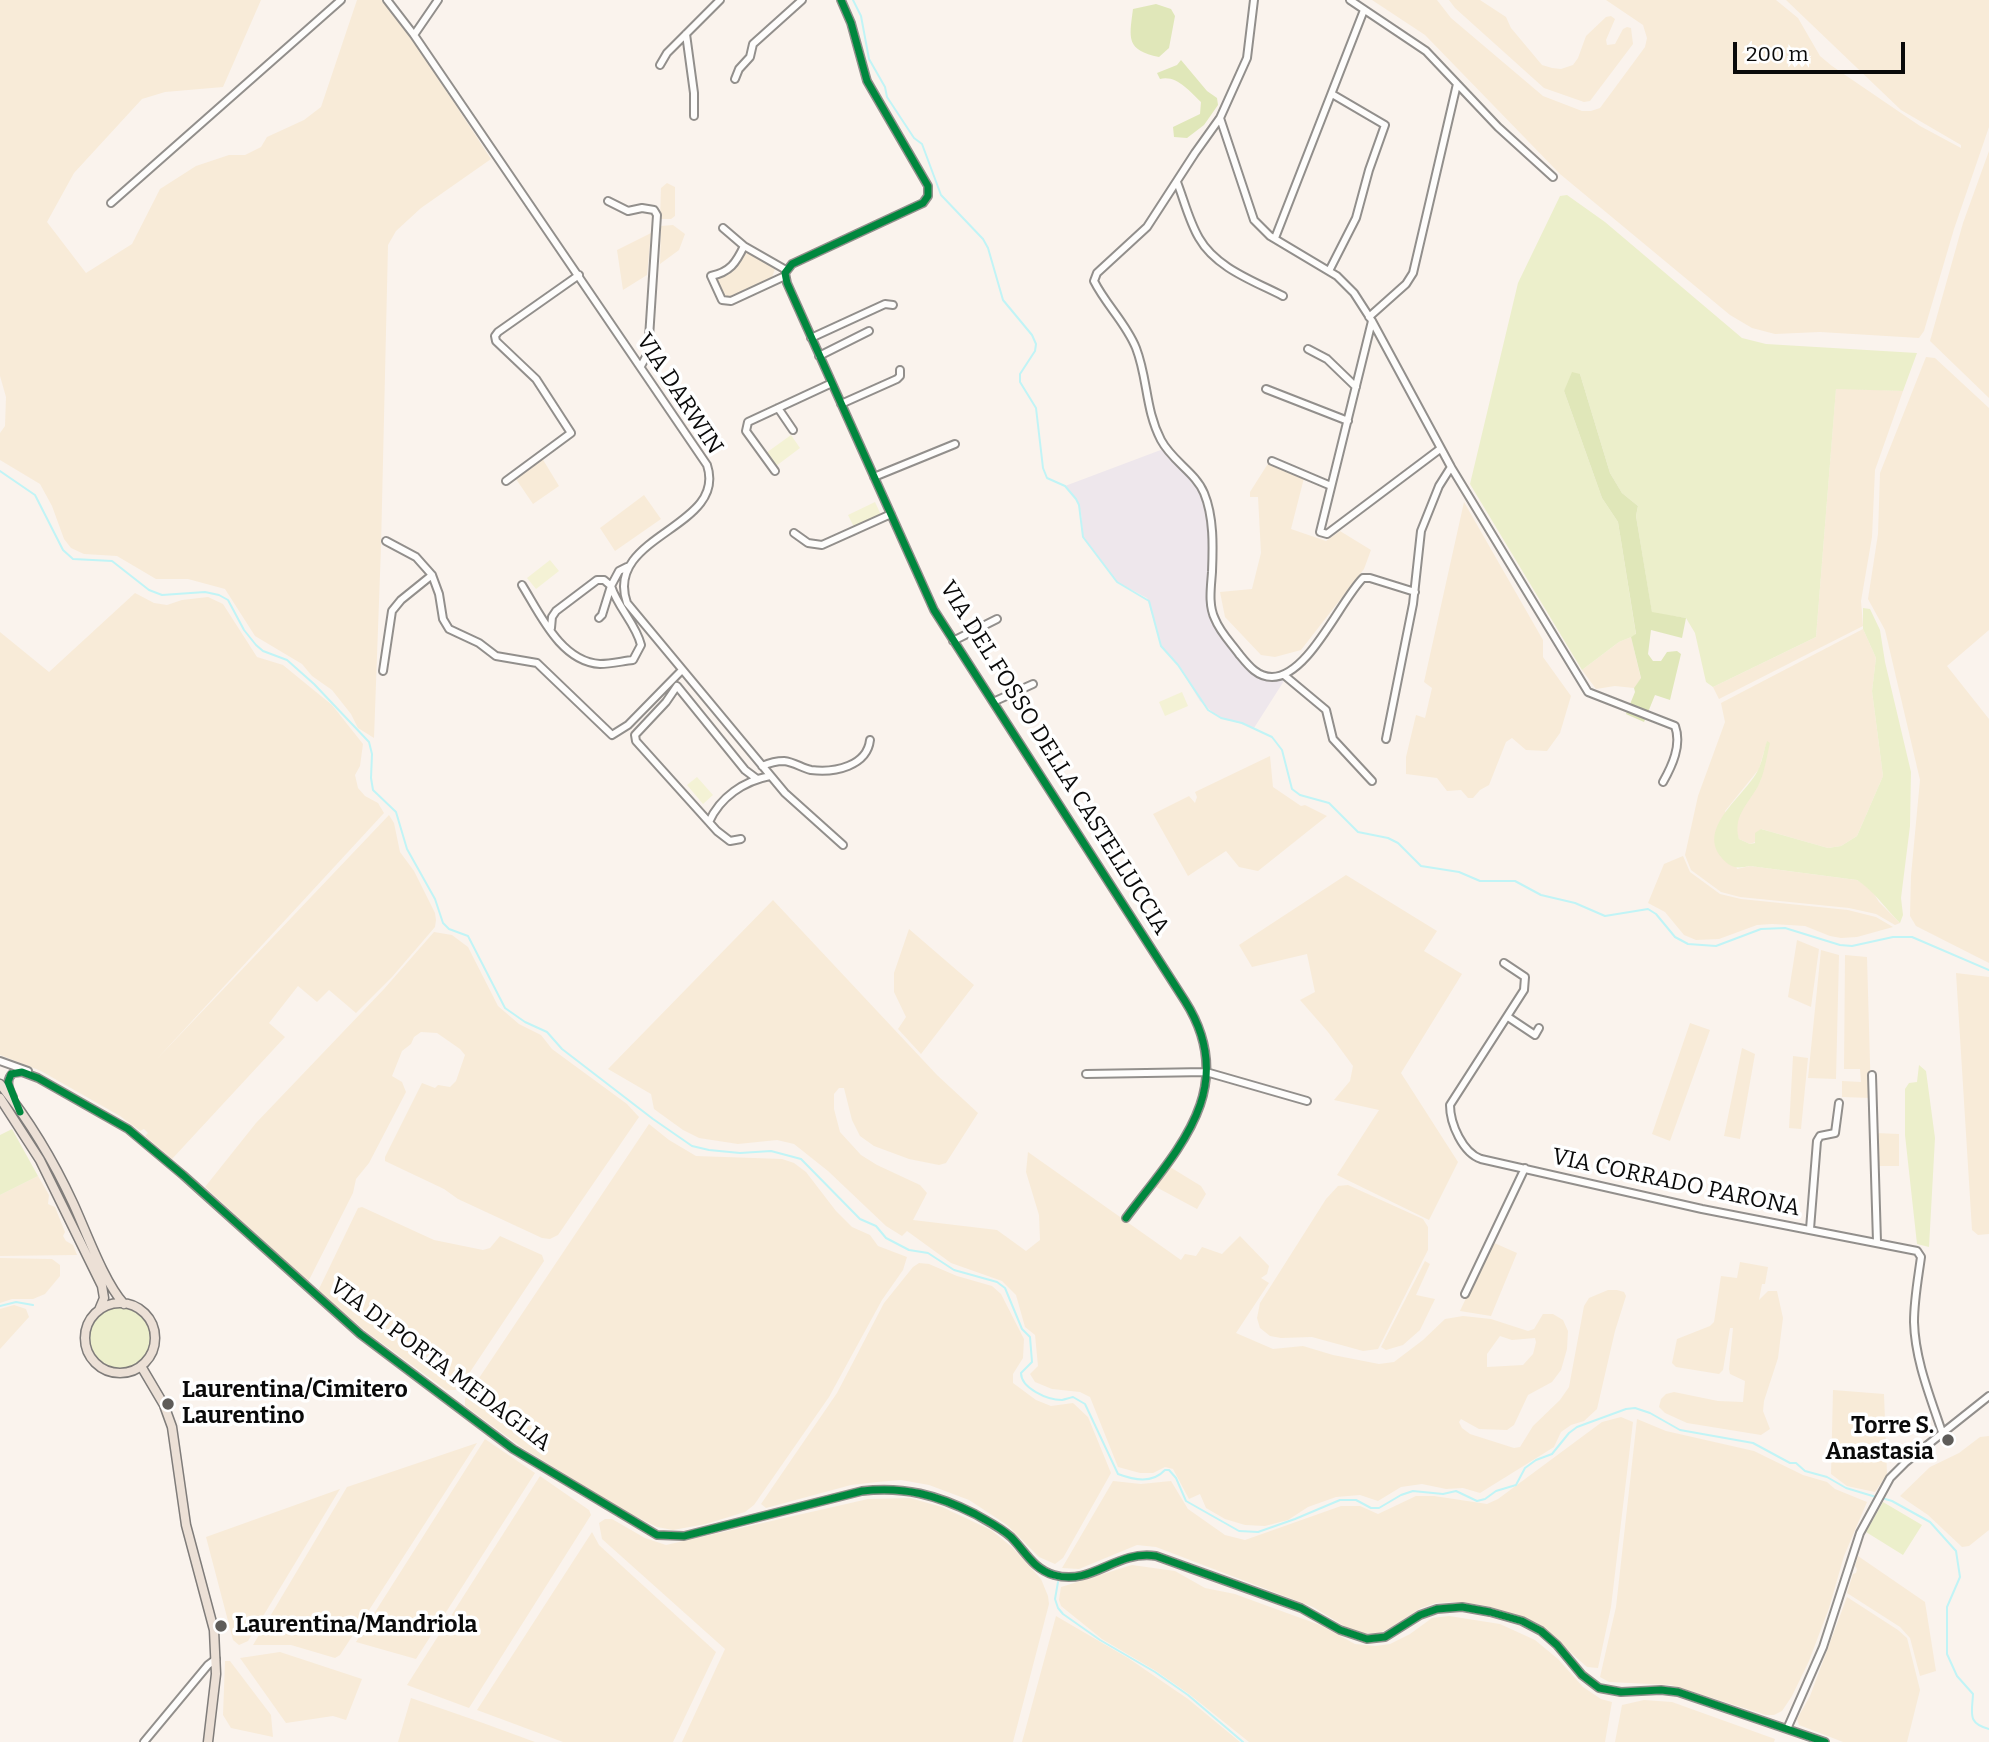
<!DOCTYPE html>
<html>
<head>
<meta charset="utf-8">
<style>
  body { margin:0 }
  #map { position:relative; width:1989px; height:1742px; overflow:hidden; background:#faf3ed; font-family:Bitter,serif }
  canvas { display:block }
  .scale { position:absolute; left:1733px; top:42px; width:172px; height:32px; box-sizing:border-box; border:4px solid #0a0a0a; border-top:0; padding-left:9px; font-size:21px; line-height:24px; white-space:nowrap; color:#0a0a0a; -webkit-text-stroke:5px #fff; paint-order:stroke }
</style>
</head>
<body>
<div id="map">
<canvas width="1989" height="1742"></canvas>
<div class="scale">200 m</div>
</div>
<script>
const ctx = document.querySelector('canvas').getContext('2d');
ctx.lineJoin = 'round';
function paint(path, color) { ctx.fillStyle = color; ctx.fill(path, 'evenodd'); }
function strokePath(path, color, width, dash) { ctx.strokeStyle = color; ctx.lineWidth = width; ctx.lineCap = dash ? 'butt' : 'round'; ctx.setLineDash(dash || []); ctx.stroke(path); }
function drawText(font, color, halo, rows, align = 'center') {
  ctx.font = font + ' Bitter,serif'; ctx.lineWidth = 7; ctx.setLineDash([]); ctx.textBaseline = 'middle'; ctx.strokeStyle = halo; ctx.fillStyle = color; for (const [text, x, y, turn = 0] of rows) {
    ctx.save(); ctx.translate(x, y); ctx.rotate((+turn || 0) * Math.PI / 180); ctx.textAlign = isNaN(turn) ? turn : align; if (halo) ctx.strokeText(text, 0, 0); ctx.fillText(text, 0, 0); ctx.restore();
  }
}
const industrial = new Path2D(`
  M1166,448l31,33 13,36 3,96 6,14 35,44 14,6 21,-4 -35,55 -37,-12 -17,-15 -22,-36 -17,-19 -14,-48 -30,-16 -34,-45 -2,-25 -5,-13 -11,-13z`);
const farmland = new Path2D(`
  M0,0h261l-38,87 -58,5 -23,7 -68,74 -27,49 39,51 46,-29 28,-55 36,-23 33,-11h16l16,-8 6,-10 37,-17 17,-13 36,-107h25l35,46 74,113 -70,49 -25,23 -8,14 -7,302 -7,191 -16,-10 -7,-14 -19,-24 -20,-14 -10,-12 -47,-28 -30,-47 -37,-10h-32l-39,-23 -33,-2 -13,-6 -7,-9 -12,-33 -12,-22 -40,-24v-27l5,-7 1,-29 -6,-21z
  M1372,0h65l14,18 92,78 39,15h9l9,-3 45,-61 2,-9 -4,-13 -37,-25h170l22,18 22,38 12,10 88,60 41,22v-3l-60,-35 -115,-110h203v127l-35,102 -30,102 -5,7 -99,-6 -45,2 -23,-6 -22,-13 -170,-141 -135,-139z
  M1449,0h31l26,17 5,11 31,37 10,3 9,1 12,-4 5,-7 8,-22 20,-19 5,-1 4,3 -9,21 1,5 8,-1 8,-15 4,-2 4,1 2,16 -43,57 -6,1 -40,-14 -89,-80z
  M1989,151v247l-59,-57 33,-118z
  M667,183l8,4v29l-4,3h-11l1,-31z
  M673,225l12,9 -6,16 -19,14 1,-38z
  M651,233l-4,42 -24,15 -6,-40z
  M748,252l27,17 -4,11 -43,18 -5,-3 -9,-18z
  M1926,357l9,1 54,50v222l-42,36 42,53v244l-73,-37 -6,-10 1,-40 9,-96 -35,-150 -17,-31 10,-65 2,-61z
  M1836,388l67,3 -28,79 -3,67 -11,64 2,25 -144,73 -6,-12 103,-50z
  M542,458l17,28 -26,18 -17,-25z
  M1269,462l35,16 -13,51 35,12 14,-10 31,19 -7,19 -63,81 -26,7 -14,-2 -36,-38 -5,-25 32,-3 9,-36 -3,-56h-8v-5z
  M644,495l17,24 -46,32 -15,-23z
  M1464,502l79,138v17l28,39 -11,37 -13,18 -21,-1 -14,-12 -6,4 -17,43 -9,5 -7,8h-5l-7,-8 -14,1 -10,-13 -31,-4v-17l10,-42 9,3 7,-30 -8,-6z
  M135,593l19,10 13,2 15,-5 26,-3 15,7 34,53 26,8 49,40 31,39 -3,22 -5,9 3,13 7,8 13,7 6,10 -228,247 233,-245 5,8 6,29 14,19 21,42 1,7 -1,7 -43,50 -36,36 -27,-23 -12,12 -19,-16 -29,37 16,14 -113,122 -27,-23 3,-3 -4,-4 -4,2 -20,-15 -79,-45 -41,-16v-423l49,40z
  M1863,629l13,29 -4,33 11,85 -26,60 -16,10 -13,2 -67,-19 -6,13 -5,2 -11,-5 -3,-9 2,-15 22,-33 7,-41 -8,28 -34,42 12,58 13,-3 107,14 14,9 8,13 21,21 -5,2 -19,-11 -27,-6 -109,-11 -19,-5 -30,-22 -6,-15 13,-59 27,-74 -4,-19z
  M1631,637l10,42 -7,9 -19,-2 -19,3 -14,-19 37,-28z
  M1270,756l3,31 28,19 4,-1 22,11 -69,55 -19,-4 -13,-16 -38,25 -35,-62 36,-18 6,7 2,-6 -2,-5z
  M1683,856l7,16 30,22 21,5 107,11 28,7 17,10 -36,10 -16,1 -11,-2 -25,-10 -33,-2 -15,1 -38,14 -23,1 -12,-5 -19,-23 -17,-9 16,-39z
  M1346,875l91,56 -13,20 38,23 -61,99 57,89 -29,58 -92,-45 42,-65 -45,-10 16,-19 3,-15 -25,-34 -28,-32 15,-8 -8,-38 -55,13 -13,-22z
  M773,900l164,175 41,38 -32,50 -7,2 -30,-6 -35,-13 -14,-10 -8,-16 -8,-32h-5l-5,6v15l6,23 21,23 16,10 43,20 7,8 -14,27 84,10 29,21 14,-11 -1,-25 -13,-43 2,-20 153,108 4,-6 11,2 6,-9 20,7 18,-18 29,30 -2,8 -6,4 8,5 -33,50 37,16 30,-3 30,9 46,9 15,-2 29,-22 22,-21 18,-3 28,3 37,12 6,-2 9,-15h10l10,6 5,11 -1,18 -6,21 -9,12 -24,13 -14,30 -7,5 -28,-1 -18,-10 -2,3 3,6 8,6 44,14 6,-1 13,-21 27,-26 9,-13 15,-81 5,-8 19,-8h9l7,2 2,4 -11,35 -18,78 -13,12 -13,4 -10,7 -7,15 -74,46 -17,-5 -17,1 -24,-5 -21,3 -23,14 -18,-6 -24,2 -28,10 -20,13 -23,6 -20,-1 -20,-6 -19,-11 -6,-14 -11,5 -16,-30 -8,-2 -12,6h-13l-22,-6 -28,-70 -10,-5 -28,-3 -17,-7 -5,-8 8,-8 -3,-31 -10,-8 -9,-32 -14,-14 -51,-18 -44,-32 -5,5 -16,-10 -58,-55 -34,-27 -17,-4 -39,4 -39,-6 -16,-8 -29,-21 -3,-15 -43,-25zM1500,1336l12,4 23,-2 1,4 -3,12 -10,11 -36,2v-13z
  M909,929l65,56 -53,69 -23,-25 8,-12 -12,-25v-19z
  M434,932l18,3 16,12 30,59 21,18 22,11 11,14 75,55 12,13 -81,118 -8,4 -8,-1 -84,-39 -14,-10 -59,-28v-4l37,-74 13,5 3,-3 12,2 6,-6 9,-26 -5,-6 -23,-16 -16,-1 -7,5 -3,7 -9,7 -10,25 10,6 4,10 -37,71 -13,16 -3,14 -45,89 -103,-95 51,-64 128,-134z
  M1797,940l22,9 -8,58 -23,-10z
  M1821,950l18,5 -3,124 -28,-1z
  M1845,955l22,2 4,141 -29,-1v-16l19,1 -1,-13h-16z
  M1956,973l33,4v257l-11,1 -6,-5z
  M1690,1023l20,7 -40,111 -18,-7z
  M1742,1048l13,6 -15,85 -16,-3z
  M1793,1056l15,2 -7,71 -12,-1z
  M649,1124l20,16 27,16 86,3 12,4 12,9 30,39 16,16 18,8 8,11 29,11 -4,13 -21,30 -53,97 -75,108 -9,7 -39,12 -33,6 -16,-3 -27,-13 -106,-65 -59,-43v-7z
  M1876,1133l23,1v32h-22z
  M1170,1167l31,19 5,8 -9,15 -41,-22z
  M38,1176l11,19 -1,9 7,3 10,25 -2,4 3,5 7,4 4,10 -77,1v-61z
  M1348,1185l75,34 5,8v23l-50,99 -15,2 -51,-14 -31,1 -11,-2 -10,-8 -3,-10 3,-15 66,-104 12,-13z
  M362,1207l72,33 49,10 7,-2 10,-12 42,19 2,6 -86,129h-12l-78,-57 -50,-42 40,-83z
  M1492,1242l25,11 -26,63 -31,-5z
  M0,1258l52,1 8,6v11l-15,18 -12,5h-21l-12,4z
  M1425,1261l5,3 -14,31 19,4 -15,31 -17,15 -17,5 -5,-3z
  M1740,1262l28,5 -3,17h-3l-3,16 9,-9h9l6,27 -5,40 -14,43 -1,10 7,18 -9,6 -74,-12 -22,-10 -6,-6 2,-8 5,-5 8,-2 44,9 25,1 2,-21 -15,-7 -1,-5 4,-41h-3l-7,42 -4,4 -43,-7 -4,-4 5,-24 33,-13 4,-4 7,-46 16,2z
  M919,1263l10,1 28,12 35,10 9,8 23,45 -1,19 -10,16v9l23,17 15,6 22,-3 15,14 23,56 -48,85 -8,6 -16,-7 -32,-32 -38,-25 -40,-15 -28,-5 -24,2 -26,3 -85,23 -5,-4 76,-111 47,-90 29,-36z
  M14,1305l12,4 3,8 -29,32v-40z
  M1833,1390l51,4 3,80 -12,18 -28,-6 -16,-12z
  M1621,1417l12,5 -22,185 -13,61 -11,-1 -50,-44 -22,-9 -33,-9 -28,-3 -18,1 -15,5 -31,20 -11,5 -17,1 -13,-5 -36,-22 -157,-60 -19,-2 -58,24 -17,-1 51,-87 28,3 30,-3 17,28 37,26 20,5 96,-34h19l18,8 38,-18h18l53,8 11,-5 104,-77z
  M1637,1419l29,12 88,20 49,24 24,7 8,7 32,13 -23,54 -15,52 -20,53 -17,35 -10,15 -8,4h-8l-95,-30 -62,-3 -9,-5 16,-70z
  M1989,1436v94l-20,16 -7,1 -34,-32 -28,-19 30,-29 29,-14 21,-16z
  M485,1439l50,34 -119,186 -60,-17z
  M477,1443l-137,212 -5,3 -44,-13h-38l94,-158z
  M540,1476l49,34 2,5 -122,193 -62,-23z
  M340,1489l-92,152 -9,4 -6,-5 -27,-103z
  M910,1498l32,9 49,23 21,17 29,32 7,17 1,8 -36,138h-331l43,-93 -123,-110 -3,-16 6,-4h7l33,19 21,7 202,-46z
  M592,1532l7,13 117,107 -43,90h-110l-86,-32z
  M1858,1556l67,46 11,69 -16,5 -10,-38 -10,-11 -53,-34 6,-19 3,-1 1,-4 -2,-3z
  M1132,1565l43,6 30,17 30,6 27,10 58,21 35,19 20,2 15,-2 20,-10 22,-16 17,-2 51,8 35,16 23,19 25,28 18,12 11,3 -7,40h-356l-60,-48 -33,-23 -54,-32 -41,-33 -2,-6 2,-13z
  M1847,1597l51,33 9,8 13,52 -13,52h-64l-44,-17 -2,-6 13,-23z
  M1056,1616l72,42 60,41 52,43h-218z
  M280,1652l82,27 -16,41 -13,-4 -47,7 -46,-65z
  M225,1661h5l41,54 2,22 -42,-9 -8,-13z
  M411,1698l72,25 52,19h-137z
  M1644,1700l28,2 103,37 -1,3h-159l7,-37z`);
const green = new Path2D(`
  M1567,195l38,27 137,116 24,6 151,9 -14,38 -67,-2 -20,248 -103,50 -7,-5 -11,-49 -9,-15 -34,-5 -16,-97 2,-10 -16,-13 -12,-20 -30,-99 -16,17 38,107 16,24 18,113 -17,7 -37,28 -112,-186 48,-201 42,-87z
  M1863,608l7,1 10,21 5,32 26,110 -1,54 -9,72 2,17 -3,8c-15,-15 -26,-32 -43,-43l-107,-14c-13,3 -20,2 -29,-9 -25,-31 28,-64 38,-89 4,-9 5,-19 8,-27l3,2c-3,12 -5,27 -10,39 -9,20 -28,32 -21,57l11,5 5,-1v-10l6,-4 67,19 13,-2 16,-10 26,-60 -11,-85 4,-33 -13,-29z
  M1919,1065l7,6 9,67 -6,109 -12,-3 -12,-109v-46l4,-6 8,-1z
  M12,1129l26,47 -38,19v-60z
  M90 1338a30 30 0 1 1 60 0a30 30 0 1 1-60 0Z
  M1883,1502l39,23 -19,30 -37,-23z`);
const forest = new Path2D(`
  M1156,4l15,5 4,7 -6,32 -10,9c-33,-7 -30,-18 -26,-48z
  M1181,60l26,31 10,7 1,7 -14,20 -17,13 -13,-1 -1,-10 27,-13 1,-12c-12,-11 -24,-27 -41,-23l-3,-6 20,-8z
  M1572,372l8,2 30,99 12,20 16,13 -2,10 16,96 34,6 -4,20 -31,-8 -3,24 5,7h8l6,-9 10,-1 4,3 -11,46 -15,-5 -11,27 -18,-8 9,-22 -1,-4 7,-10 -10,-41 5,-3 -18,-112 -16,-24 -38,-107z`);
const pitch = new Path2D(`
  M791,435l9,13 -24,18 -10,-13z
  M875,502l6,13 -27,12 -6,-12z
  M550,560l9,11 -23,18 -9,-11z
  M1182,692l6,14 -23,10 -6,-14z
  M697,777l16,18 -10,9 -16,-19z`);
const stream = new Path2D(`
  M853,0l8,16 8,43 16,28 2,10 27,41 8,6 19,51 42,44 5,9 15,52 29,35 4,9 -1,7 -15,23v8l16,26 7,60 4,10 18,8 11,13 3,6 4,32 34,45 32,19 12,45 17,19 30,45 13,8 21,5 30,14 10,13 10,39 8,6 29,8 29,29 30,6 10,5 23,23 38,6 21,9h35l26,14 34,8 30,13 43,-7 8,5 19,23 13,7 28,2 45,-17 24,-1 55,17 12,1 41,-9h19l77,33
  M0,471l35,24 28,55 10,9 39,2 37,29 13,5 43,-3 14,3 9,5 16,30 12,15 7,6 24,9 27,24 55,58 3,12 -1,24 2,12 23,22 11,37 28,50 8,24 6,6 19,7 37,72 20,14 22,10 15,17 91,70 39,27 17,4 31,3 31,-2 30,8 59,60 16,7 10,12 23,12 19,3 26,17 43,12 8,6 17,41 8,8 2,25 -11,11c0,15 26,27 41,27 4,-1 7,-2 11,-3l12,7 33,70c16,6 34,10 47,-4h4l7,8 10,23 53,30 19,1 37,-13 45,-19h16l15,8h8l22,-13 12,-4 30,3 13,-3 21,10 8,-2 11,-8 20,-6 9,-17 11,-8 16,-6 17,-21 8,-6 49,-18 9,-1 15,5 30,17 73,13 37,20h6l9,8 22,6 19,11 30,9
  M0,1306l16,-4 17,3
  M1882,1498l10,3 38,21 26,29 4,26 -13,30v47l10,22 16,18c-1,20 -6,29 16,35
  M1058,1582l-3,17 3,9 5,6 37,26 55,32 33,23 55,47`);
const minor = new Path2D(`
  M387,0l27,35 293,430c21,63 -104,70 -80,138l158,190 58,52
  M841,0l10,23 16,58 61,105v10l-5,7 -131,61 -7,9 2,10 147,327 251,391c56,88 -9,150 -59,217
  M1254,0l-7,58 -27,60 -25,35 -48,74 -50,46 -3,8c12,24 32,42 42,67 12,31 9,61 25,92 11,21 35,33 43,53 10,24 9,54 8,79 -1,15 -4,33 3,47 5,13 16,24 24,35 9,11 18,23 33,23 36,0 68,-76 91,-99h7l45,14
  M1350,0l76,51 72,76 55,50
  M686,34l8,59v23
  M414,35l24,-35
  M660,65l7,-12 53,-53
  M735,79l4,-10 11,-12 3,-13 49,-44
  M1220,118l34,102 16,16 67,40 17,17 18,28 79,146 137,225 87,34c7,19 -3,40 -12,56
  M1177,182c7,18 12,39 22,56 17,30 55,43 84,58
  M608,201l20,10 14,-3 12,2 3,5 -9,138 -7,13
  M111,203l230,-203
  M723,228l21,18 42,24
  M1275,238l89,-228
  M744,246c-8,17 -14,26 -33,30l11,24 9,1 54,-25
  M1329,271l27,-53 13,-48 16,-45 -53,-31
  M1369,317l37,-33 7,-11 44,-189
  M1372,321l-52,211 7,2 113,-85
  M811,338l74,-34 8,1
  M1308,349l19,10 29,28
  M819,356l50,-25
  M1266,389l82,32
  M841,404l56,-25 3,-3v-6
  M778,408l15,22
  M1272,461l59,25
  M775,471l-29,-40 2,-9 84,-39
  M874,477l81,-33
  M506,481l65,-48 -35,-54 -40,-38 -1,-5 3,-4 81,-57
  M794,533l14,10 14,2 69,-31
  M386,541l30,16 16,18 7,19 4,25 6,10 30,14 17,13 41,7 75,72 16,-10 54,-55
  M522,585c18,29 39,77 78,79 11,0 23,-3 33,-4l8,-15c-5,-21 -23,-37 -30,-59l8,-15 8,-4
  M551,628l1,-11 4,-6 41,-31h7l7,6 -9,29 -3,3
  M953,641l44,-22
  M383,671l9,-60 9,-11 31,-25
  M1284,675l42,35 7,29 39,42
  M993,702l40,-18
  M1386,739l27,-135 8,-73 18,-45 12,-19
  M762,766c7,-3 15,-5 22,-5 10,1 18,7 27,9 24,3 56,-4 59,-30
  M709,822c11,-25 35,-41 61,-46
  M741,839l-11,2 -13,-10 -81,-90 -1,-6 31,-33 11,-16 68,84 12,9
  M1504,963l21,14 -1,13 -74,115c0,19 13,48 31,54l221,50 215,42 4,6c-3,22 -7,43 -7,65 1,38 16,74 28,110
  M1508,1017l27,18 4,-7
  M0,1061l28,10
  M1086,1074l120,-2 101,29
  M1872,1075l5,167
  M13,1097c-4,-8 -8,-17 0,-24l9,-1 16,6 90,51 55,46 177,159 153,115 144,86 27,1 178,-45c42,-5 75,4 113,23 12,7 25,13 36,23 14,14 22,32 43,38 39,11 61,-25 102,-19l145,52 39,22 27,9 18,-2 35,-22 17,-6 25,-2 28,5 32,9 19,10 16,14 25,30 17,13 22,4 40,-2 17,2 147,50
  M1810,1229l7,-88 3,-5 15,-3 4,-30
  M1465,1294l60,-126
  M1787,1729l36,-82 37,-114 30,-55 16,-16 83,-66
  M144,1742l64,-77 8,-6`);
const major = new Path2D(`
  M0,1084c29,36 54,78 73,119 13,28 31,79 51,101
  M0,1098l40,62 62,126 2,12 -5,12
  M85 1338a35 35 0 1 1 70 0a35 35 0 1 1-70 0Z
  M141,1366l23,39 8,22 14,98 28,105 2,44 -8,68`);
const cycleway = new Path2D(`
  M841,0l10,23 16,58 61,105v10l-5,7 -131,61 -7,9 2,10 147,327 251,391c56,88 -9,150 -59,217
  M20,1112l-12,-30 3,-8 11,-2 16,6 90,51 55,46 177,159 153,115 144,86 27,1 178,-45c42,-5 75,4 113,23 12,7 25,13 36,23 14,14 22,32 43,38 39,11 61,-25 102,-19l145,52 39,22 27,9 18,-2 35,-22 17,-6 25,-2 28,5 32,9 19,10 16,14 25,30 17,13 22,4 40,-2 17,2 147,50`);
const markers = [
  [168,1404,7,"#5e5c59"],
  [1948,1440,7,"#5e5c59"],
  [221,1626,7,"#5e5c59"]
];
const streetNames = [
  ["VIA DARWIN",679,394,57],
  ["VIA DEL FOSSO DELLA CASTELLUCCIA",1054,758,58],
  ["VIA CORRADO PARONA",1676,1183,12],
  ["VIA DI PORTA MEDAGLIA",440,1365,37]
];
const poiNames = [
  ["Laurentina/Cimitero",182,1391],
  ["Laurentino",182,1417],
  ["Torre S.",1934,1427,"right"],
  ["Anastasia",1934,1453,"right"],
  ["Laurentina/Mandriola",235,1626]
];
paint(industrial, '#eee7ec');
paint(farmland, '#f8ebd8');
paint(green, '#ecefcb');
paint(forest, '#e0e7b9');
paint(pitch, '#f4f2d5');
strokePath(stream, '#c1f4f6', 2);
strokePath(minor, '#928f8c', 10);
strokePath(major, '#7f7c7a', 11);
strokePath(minor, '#fefdfc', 6);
strokePath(major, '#ece0d6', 8);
strokePath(cycleway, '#00873e', 7);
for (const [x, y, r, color] of markers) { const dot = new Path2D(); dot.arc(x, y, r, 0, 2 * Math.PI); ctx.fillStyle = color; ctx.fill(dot); strokePath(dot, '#fff', 2.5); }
drawText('23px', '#0a0a0a', '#fff', streetNames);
drawText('bold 23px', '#0a0a0a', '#fff', poiNames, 'left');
</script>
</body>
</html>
